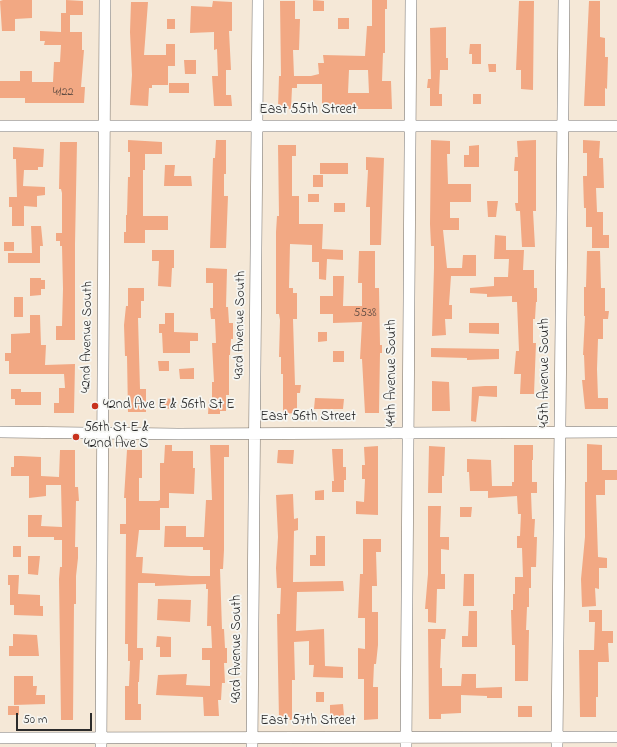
<!DOCTYPE html>
<html>
<head>
<meta charset="utf-8">
<style>
  body { margin:0 }
  #map { position:relative; width:617px; height:747px; overflow:hidden; background:#f5e8d7; font-family:"Indie Flower",sans-serif }
  canvas { display:block }
  .scale { position:absolute; left:16px; top:713px; width:76px; height:18px; box-sizing:border-box; border:2px solid #2b2b2b; border-top:0; padding-left:5px; font-size:12px; line-height:14px; white-space:nowrap; color:#2b2b2b; -webkit-text-stroke:3px #f6f6f2; paint-order:stroke }
</style>
</head>
<body>
<div id="map">
<canvas width="617" height="747"></canvas>
<div class="scale">50 m</div>
</div>
<script>
const ctx = document.querySelector('canvas').getContext('2d');
ctx.lineJoin = 'round';
function paint(path, color) { ctx.fillStyle = color; ctx.fill(path, 'evenodd'); }
function strokePath(path, color, width, dash) { ctx.strokeStyle = color; ctx.lineWidth = width; ctx.lineCap = dash ? 'butt' : 'round'; ctx.setLineDash(dash || []); ctx.stroke(path); }
function drawText(font, color, halo, rows, align = 'center') {
  ctx.font = font + ' "Indie Flower",sans-serif'; ctx.lineWidth = 3.5; ctx.setLineDash([]); ctx.textBaseline = 'middle'; ctx.strokeStyle = halo; ctx.fillStyle = color; for (const [text, x, y, turn = 0] of rows) {
    ctx.save(); ctx.translate(x, y); ctx.rotate((+turn || 0) * Math.PI / 180); ctx.textAlign = isNaN(turn) ? turn : align; if (halo) ctx.strokeText(text, 0, 0); ctx.fillText(text, 0, 0); ctx.restore();
  }
}
const building = new Path2D(`
  M3,0h29v18l-17,1v12h-13l-2,-30z
  M66,0l17,1v14h-13v17h12v18h2l-3,37h4l-1,16h-59v-5h-25v-17h20v-10h12v11h21l1,-20h6l1,-17h-17l1,-4h-5v-10l21,1v-19h5z
  M313,0l11,1v10h-11z
  M372,0h15v9h-2v44h-2l-1,28h9l1,28h-57v-5h-13v-20h-25v4h-5l-1,21 -13,-1 1,-32h2l-1,-75h15v18h5l-1,31h-6l1,26h17l8,-2 -1,-11h6l-1,-8 42,1 2,-30h5zM349,70h19l1,23h-21z
  M213,1l19,1v29h-3l2,39h-5v25h5l1,11h-18l-2,-30h6l-1,-27 -3,1v-18l-24,1 1,-27 21,1z
  M519,1h15l-1,89 -12,-1v-19h-5z
  M589,1h11v36l5,1v19h3l-1,32 -2,-1v18h-21z
  M131,2h17l-4,53h22v-11h9v22h-7v19h-16v3h-3l-1,18 -18,-1 2,-30 -2,-43z
  M338,18h11v11h-11z
  M167,19h8v10h-8z
  M446,27v31h2v12h-8l-1,24h3v12h-12v-18h-3l1,-9h3l-1,-51z
  M470,44h11v20h-9v-10h-3z
  M184,60h12v14h-11z
  M488,64h8v8h-7z
  M169,83h20v10h-20z
  M473,94h8v10h-8z
  M128,140l34,2v12h-17v16h-2v46h25v14h-23v13h-21v-11h2v-17h1l1,-38h2v-25h-2z
  M216,140h10v34h-2v22h4l-2,52h-16l3,-90h2z
  M431,140l19,1v13h-3l1,30h23v18h-21v16h9v12h-16l4,38h15l1,-13h13v21h-25l-2,29h3v14h-7l1,16 -14,1 2,-68v-22h-3l-1,-22z
  M536,140v71h-3l2,36h-13l-2,-36h-4l-1,-8h3v-32h-4l1,-14h3l-1,-16z
  M583,140l17,1 -1,17h4l1,30h-8l1,24h6v23h6v13h-17v-21h-6v-19h-2l-1,-32h4v-23h-4z
  M60,142h17l-2,102v96h-19v-14h6l1,-37 -1,-43h-2v-5h-4v-8h6v-40l-1,-4h-2z
  M278,145h18v11h-4v40h7v28h24l-1,25 21,1v10l-16,-1 -1,21 -7,-1v-17h-7v-17l-22,-1 -1,44h4v5h4v26h-4l2,66h6l-1,8h-3v20l-14,1v-40h-2v-17h-2l1,-37 -1,-6h-3v-82l1,-16h2z
  M479,145v22h-15v-12h5v-9z
  M13,147l31,2 -1,18h-5v3h-14l-1,16 22,1v8l-8,1v11l-13,-1v20h-12v-19h-3v-10h8l-1,-38h-3z
  M366,157l18,1 -3,87h-11v-38h-4l2,-37h-2z
  M320,163h28v11h-28z
  M165,165h10l-1,11h17l1,10h-28z
  M313,175h10v12h-10z
  M308,194h11v8h-11z
  M487,201h11l-2,16h-8z
  M334,203h11v9h-11z
  M31,226h10l2,20h-3v17h-32v-10h24z
  M495,235l11,1v14h18l-1,20h11v18h3v14h-1l-1,17h-2v24h3l-2,51h-14l1,-20h-7l2,-23h3l-2,-49h-5v-6l-25,1v-3l-17,-1v-5l24,-2v-9h14l1,-18h-15z
  M4,242h10v9h-10z
  M152,250h22v18h-2l-1,19 -13,-1 1,-25h-7z
  M359,251h16v37h4l1,57h2v8h-2l-1,60h-14l-3,-54h-2l2,-37 -29,1v-9h-13v-18h13v-20h11l-1,30h19v-23h-4z
  M587,251h13l1,37h4v23h4l-1,8h-5v20h-5l-1,30 1,29h10v11h-23l-3,-29h3l-1,-25h-1l2,-39h-1v-29h2z
  M206,268l21,1 -1,38h2l1,16h4v16h-2l-1,16h-1v40h-3v16h-6v3h-12l1,-15h3v-17h2l-2,-39h4l-1,-24h-4l-1,-11h3v-25h-7z
  M30,278h11v2h4v9h-4v6l-11,1z
  M128,288h16v13h-3v17h-3l2,71h6v23h-18l-1,-56h-2l-1,-31 2,-19h2z
  M14,297h9v20h-9z
  M165,313h9v19l24,1v8h-8v12h-27l-1,-20h-3v-9h6z
  M30,315h10l1,30h5l-1,20 30,-1 -1,49h-20v-10h5v-15h6l-1,-14h-55v-13h-4v-8h6v-19l19,-1z
  M469,323h30v11l-30,-1z
  M318,332h9v9l-9,1z
  M431,348l68,1v10l-32,1v-2l-36,-1z
  M333,351h11v11h-11z
  M158,361h11v10h-10z
  M194,368v11h-14l-1,-10z
  M432,381l17,1 1,29h-18z
  M485,386h12v11l-18,-1 -3,26 -5,-1 1,-34z
  M11,389h10v3h20v13h-26v-6h-4z
  M162,398l11,1 -1,10 -10,-1z
  M315,398l29,1 -1,10h-29z
  M587,444l15,1v25h15v10h-12v15h-9l2,62 9,1v10h-8v21l-4,-1 1,18 -14,1 -1,-28 4,-42v-55h2z
  M165,445h7v6h21v17h2l-1,26 -25,-1v15h-9v22h-21l-3,27h7l-1,16 49,3h19v-26h-7v-3h-39l1,-21h21v11h18l2,-37h6l-2,-55h19v12h-5v93l-1,19h-3l2,60h2l1,19h2v15h-3l1,20h-3l-1,17h-3l1,16h-15l-1,-19 -47,-2 2,-20 29,-1 -1,11 24,1v-26h-8v-12h10l-1,-22h-4l1,-37h-2v-5l-51,2v-3h-17l-1,65h6v12h-3l-1,22h-1v22h3v16h-16v-34h4l1,-25h-2v-17h-3l1,-110h-6v-10h6v-26h-2l3,-48h15v28h-3v23h19l2,-1v-37h4z
  M514,445h19v15h-1v22h5v11h-6l1,26h3l-1,18h3l-1,30h-5v21h-2v19h-2l-1,23h3l-1,51h-13v-36h-3l-1,-35h2v-16h2v-17h8l-1,-29h-5v-12h3l1,-22h-3l-1,-18 -29,2v-7h-18l-1,-19h-2v-13l24,1 1,26h20v-4h2z
  M378,446v69l-22,-1v-13l8,1 1,-23h-3v-14h3l-1,-18z
  M429,446l16,1 -1,29h-2v17h-14z
  M332,449h11v18h3v13h-2v12h-12v-11h2z
  M60,450h15v37h3l1,14h-3l-1,46h3v11l-2,18v28h-2l-1,116h-12l-2,-141 1,-12h2v-27h-8v-3h-26v-22h14l-1,11 21,1 -1,-42h-15v11l-17,2v-22h-18v-9h3v-11h7l20,1v19l18,1z
  M278,450h16l-1,14 -16,-1z
  M324,490v10h-9v-9z
  M293,494l1,25 4,-1v12l-4,1 -1,51 50,-1 1,10 -47,1 -1,39 28,-2 1,37 18,1v11l-30,-1 1,-12h-5v-24l-15,1 1,38h-3v40h-13l-2,-106h3l1,-26h-4l-1,-20 2,-31 -2,-42z
  M428,506h13l-1,31h9v13l-8,-1v25h4v15h-8l-1,34 -8,-1v-13h-3l3,-35z
  M460,507h12l-1,10h-11z
  M316,536h9v30h-15v-11h6z
  M363,539h18v13h-5l1,34h-5v26h6v33l-2,19h-2l-1,23h5v32l-14,1v-41h-6v-31l7,1v-31h-7l2,-44h3z
  M13,546h8v11h-8z
  M28,556h12l-2,19 -10,-1z
  M464,574h10v32h-11z
  M8,575h11l-1,19 22,1v11h3v10l-29,-1v-10h-4v-20h-2z
  M158,599l33,1 -1,22 -33,-2z
  M589,610h13v21h11v12h-5l1,19h-11v35h-2v20h-16l-1,-67h15l1,-28h-6z
  M469,611h8v36h-15v-11h6z
  M428,629h18l-1,10h-4v6l-1,23h2v18h19l1,-12h14v14l26,-1v11h-15v-2l-26,-1v18l-20,1v5h-12z
  M13,634l24,1 2,21h-30v-10h4z
  M157,636l14,1v20h-11v-10h-4z
  M14,676h19v10h4l-1,9h9v9l-31,1z
  M316,692h8v10h-8z
  M343,704l1,12h-14v-11z
  M8,706h11v9h-11z
  M518,706h14v11h-14z`);
const minor = new Path2D(`
  M0,126h617
  M0,432l178,2 439,-2
  M0,738l617,-1
  M101,747l4,-747
  M252,747l6,-747
  M406,747l5,-747
  M557,747l7,-747`);
const markers = [
  [95,406,4,"#c8321e"],
  [76,437,4,"#c8321e"]
];
const numberNames = [
  ["4122",63,93],
  ["5538",365,314]
];
const streetNames = [
  ["East 55th Street",308,111],
  ["43rd Avenue South",241,325,-89],
  ["42nd Avenue South",88,337,-89],
  ["44th Avenue South",393,373,-90],
  ["45th Avenue South",546,373,-90],
  ["East 56th Street",308,418],
  ["43rd Avenue South",238,649,-90],
  ["East 57th Street",308,722]
];
const poiNames = [
  ["42nd Ave E & 56th St E",103,406],
  ["56th St E &",84,429],
  ["42nd Ave S",84,445]
];
paint(building, '#f2a883');
strokePath(minor, '#726d67', 12);
strokePath(minor, '#fff', 11);
for (const [x, y, r, color] of markers) { const dot = new Path2D(); dot.arc(x, y, r, 0, 2 * Math.PI); ctx.fillStyle = color; ctx.fill(dot); strokePath(dot, '#f6f6f2', 1.5); }
drawText('12px', '#5d4a41', null, numberNames);
drawText('14px', '#2b2b2b', '#f6f6f2', streetNames);
drawText('14px', '#2b2b2b', '#f6f6f2', poiNames, 'left');
</script>
</body>
</html>
